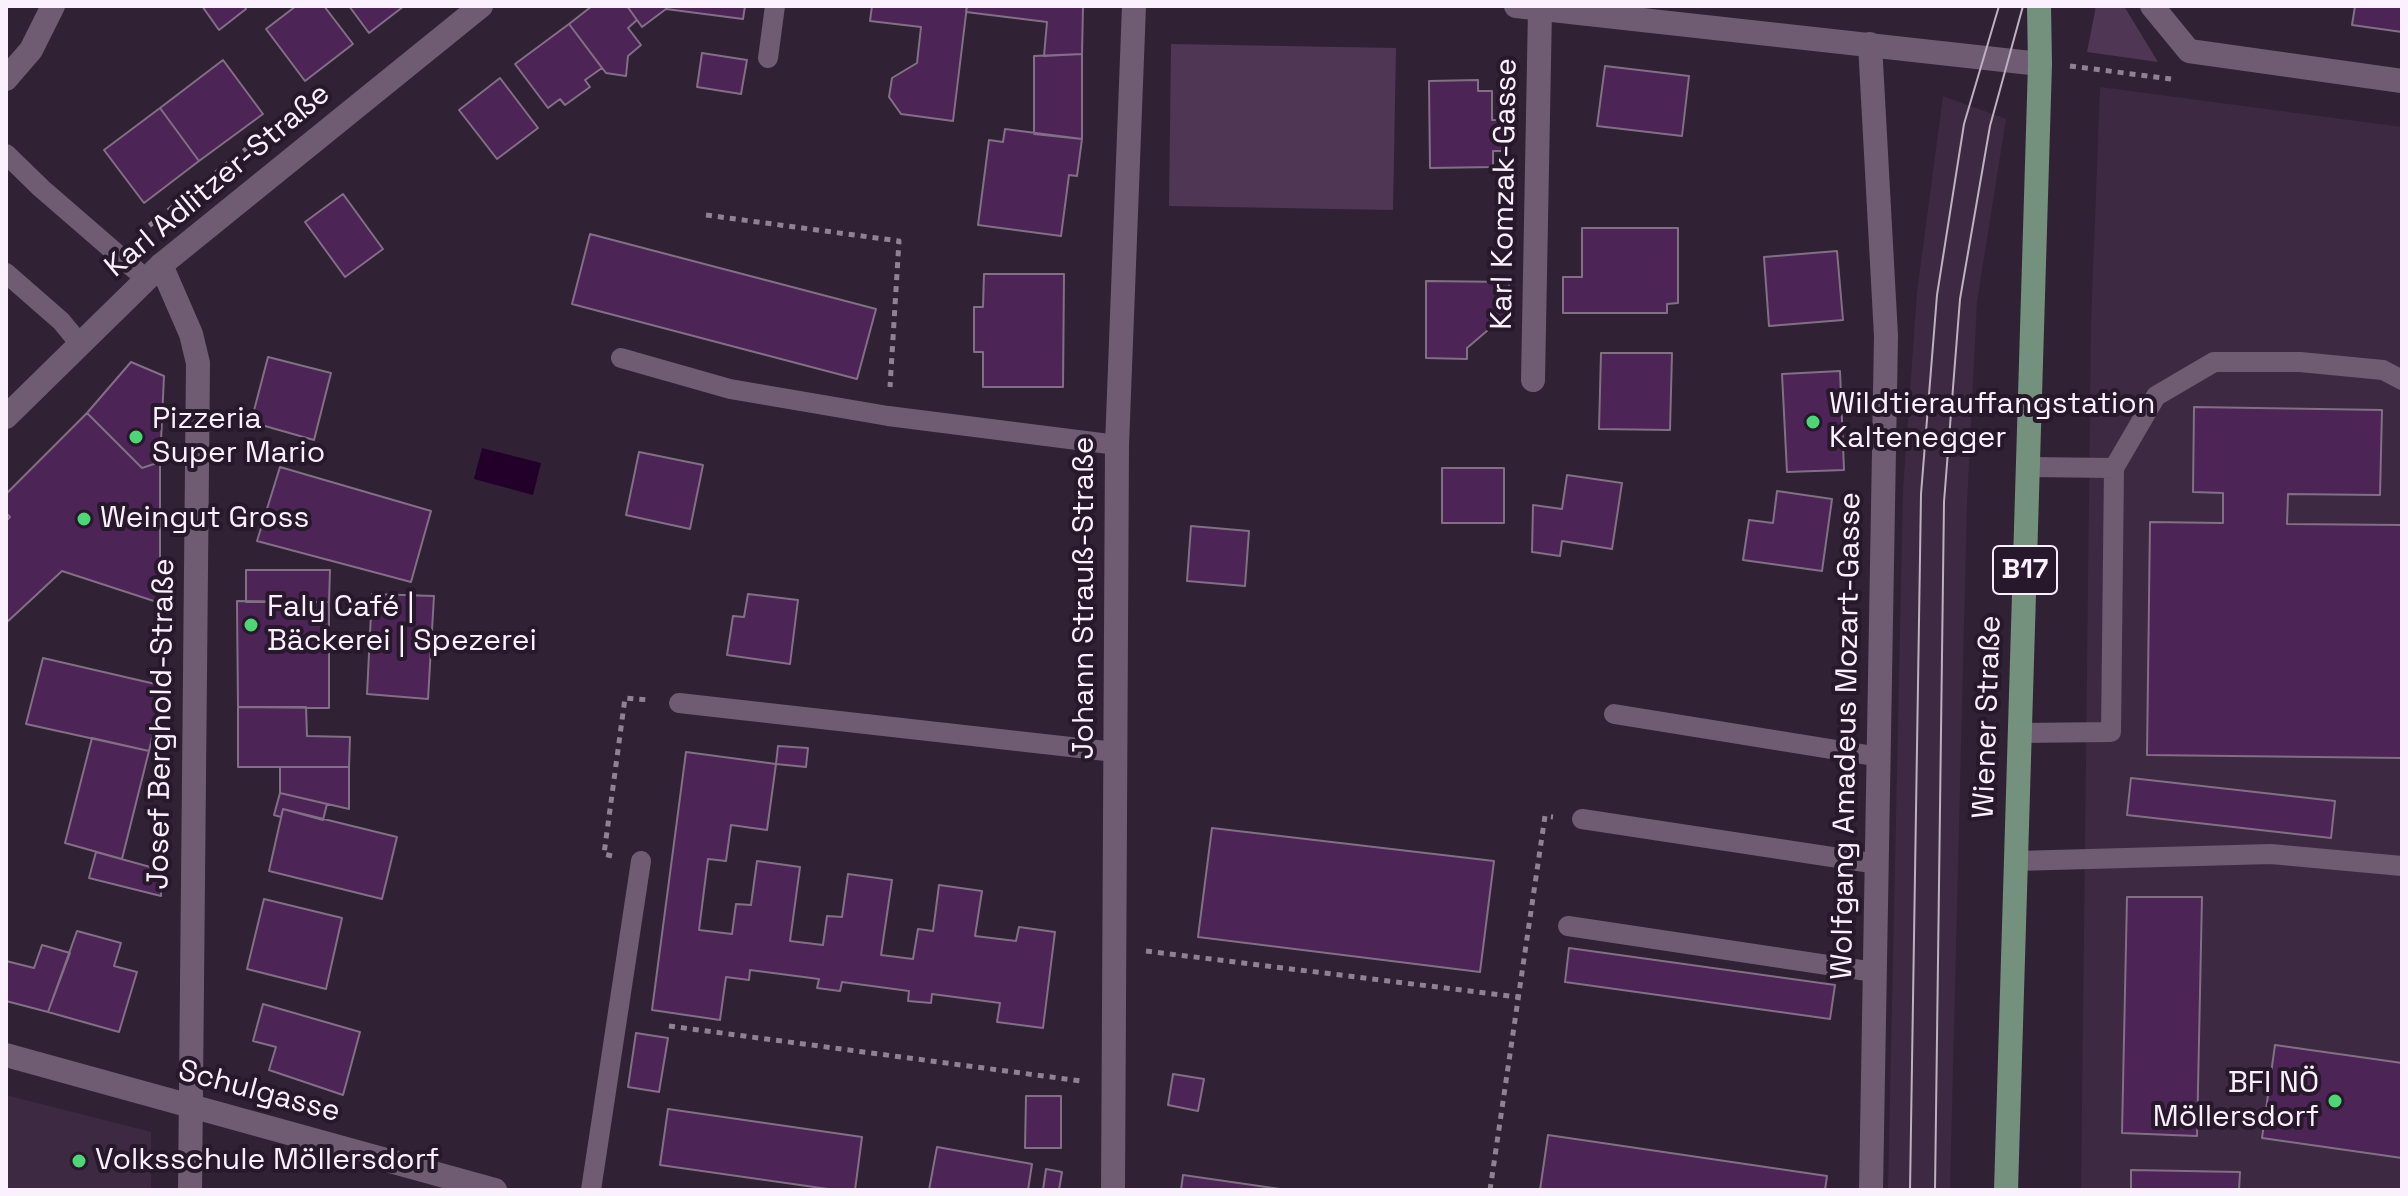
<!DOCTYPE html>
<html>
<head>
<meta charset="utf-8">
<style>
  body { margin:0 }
  #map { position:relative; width:2408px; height:1196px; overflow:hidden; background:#312135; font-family:"Space Grotesk",sans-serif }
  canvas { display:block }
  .frame { position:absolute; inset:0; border:8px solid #fbf0fd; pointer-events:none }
</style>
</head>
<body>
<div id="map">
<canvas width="2408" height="1196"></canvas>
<div class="frame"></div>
</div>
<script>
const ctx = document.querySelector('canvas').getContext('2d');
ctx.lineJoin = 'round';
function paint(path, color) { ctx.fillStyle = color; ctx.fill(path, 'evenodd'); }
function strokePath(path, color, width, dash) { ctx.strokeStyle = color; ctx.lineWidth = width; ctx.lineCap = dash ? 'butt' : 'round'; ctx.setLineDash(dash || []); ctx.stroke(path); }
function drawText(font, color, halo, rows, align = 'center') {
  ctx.font = font + ' "Space Grotesk",sans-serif'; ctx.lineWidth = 8; ctx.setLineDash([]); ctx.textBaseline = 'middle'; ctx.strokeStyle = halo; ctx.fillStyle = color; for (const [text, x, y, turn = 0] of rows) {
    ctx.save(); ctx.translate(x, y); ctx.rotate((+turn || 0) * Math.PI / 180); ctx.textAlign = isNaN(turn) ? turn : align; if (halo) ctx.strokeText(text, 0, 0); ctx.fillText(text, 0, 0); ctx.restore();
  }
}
const built = new Path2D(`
  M2100,87l302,40v1063h-321l10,-867z
  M1943,96l63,23 -29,183 -10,202 -17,686h-62l15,-699 14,-199z
  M6,1095l145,37v58h-145z`);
const green = new Path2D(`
  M2096,6h28l34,56 -71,-10z
  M1171,44l225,4 -3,162 -224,-4z`);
const water = new Path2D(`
  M482,448l59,15 -8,32 -59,-16z`);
const building = new Path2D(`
  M202,6h42l2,3 -27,21z
  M296,6h28l29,38 -48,37 -39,-52z
  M349,6h55l-35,27z
  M592,6h35l10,14 -9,8 13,17 -13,11 -2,20 -20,-3 -37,-49z
  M627,6h118l-2,13 -77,-10 -24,18z
  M872,6h95l-14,115 -52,-7 -12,-17 3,-19 25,-15 4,-36 -51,-6z
  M967,6h116l-1,48 -38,2 3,-34 -81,-10z
  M2355,6h47v26l-50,-7z
  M569,24l33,44 -17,12 5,7 -25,18 -5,-6 -12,9 -33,-44z
  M702,53l45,7 -6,34 -44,-7z
  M1082,54v85l-48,-5v-78z
  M223,60l40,54 -64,47 -39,-53z
  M1605,66l84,10 -7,60 -85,-10z
  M500,78l38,50 -41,31 -38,-49z
  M1478,80v11h14v29h9l1,31h-9v16l-63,1 -1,-87z
  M160,108l39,53 -55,42 -40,-53z
  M1005,129l77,10 -5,37 -8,-1 -8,61 -83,-11 11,-85 14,2z
  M343,194l40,55 -38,28 -40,-55z
  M1582,228h96v75l-11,1v9h-104v-36h19z
  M590,234l286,75 -19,70 -285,-75z
  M1837,251l6,69 -74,6 -5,-69z
  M984,274h80l-1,113h-80v-35h-9v-45h9z
  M1426,281l83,1v30l-42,36v11l-41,-1z
  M1601,353h71l-2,77 -71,-1z
  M268,357l63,16 -17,67 -63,-18z
  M131,362l33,14 -4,86 -18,6 -55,-55z
  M1840,371l4,99 -57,2 -5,-98z
  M2194,407l188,3 -2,85 -92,-1 -1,30 115,1v233l-255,-3 3,-233 73,1v-30l-30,-1z
  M87,413l55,55 18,-6v141l-98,-32 -56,52v-102l4,-4 -4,-4v-19z
  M639,452l64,13 -13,64 -64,-14z
  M280,467l151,44 -20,71 -154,-41z
  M1442,468h62v55h-62z
  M1567,475l55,8 -10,66 -50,-8 -2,15 -28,-4 1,-47 29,4z
  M1777,491l55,8 -10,72 -79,-11 6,-40 24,3z
  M1191,526l58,5 -4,55 -58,-5z
  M246,570h84l-1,32h-83z
  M372,594l62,2 -6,103 -61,-5z
  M748,594l50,6 -8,64 -63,-9 6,-39 11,1z
  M237,601l92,1v106l-91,-1z
  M43,658l121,28 -15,65 -123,-27z
  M238,707h68l1,29 43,1 -1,30h-111z
  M92,738l57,13 -27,108 -57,-16z
  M778,746l30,2 -2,19 -30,-3z
  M686,752l90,12 -9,66 -36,-5 -5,36 -18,-2 -9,71 33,4 4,-30 15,1 6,-44 43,6 -10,74 33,4 4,-29 15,1 6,-43 44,6 -11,75 32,4 5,-30 15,2 6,-46 43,6 -7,45 41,5 3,-14 36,5 -12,96 -46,-6 3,-19 -68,-9 -1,9 -23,-2 1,-10 -67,-9 -2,9 -23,-3 2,-9 -69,-9 -1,10 -23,-3 -6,43 -68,-10z
  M280,767h69v42l-69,-16z
  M2131,778l204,23 -4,37 -204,-23z
  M280,793l47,11 -4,16 -40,-11 -2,8 -7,-2z
  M283,809l114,28 -15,62 -113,-28z
  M1212,828l282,33 -14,111 -282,-35z
  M96,852l65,18v26l-72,-18z
  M2127,897h75l-5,239 -75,-3z
  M264,899l78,19 -16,71 -79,-20z
  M77,931l44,12 -7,23 23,6 -18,60 -71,-20z
  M42,945l28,8 -22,59 -42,-11v-40l28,7z
  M1569,948l266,37 -5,34 -265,-37z
  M263,1004l97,28 -17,63 -74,-25 7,-23 -23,-6z
  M636,1033l32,5 -9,54 -31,-5z
  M2275,1045l127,18v95l-140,-20z
  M1173,1074l31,5 -6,32 -30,-6z
  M1026,1096h35v52h-36z
  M668,1109l194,28 -7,53h-20l-175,-25z
  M1548,1135l279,41 -2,14h-285z
  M937,1147l95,17 -4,26h-99z
  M1046,1169l16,3 -3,18h-16z
  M2131,1170l109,2 -1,18h-108z
  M1183,1175l104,15h-106z`);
const path = new Path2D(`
  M2070,66l101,13
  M706,215l193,26 -9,146
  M140,233l115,-91
  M612,856l-8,-2 21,-156 25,2
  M1146,951l372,46
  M669,1026l412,55
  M1490,1190l55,-374 8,1`);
const service = new Path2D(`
  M768,58l7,-52
  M6,154l35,34 105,91
  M6,273l55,48 19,23
  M621,358l109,31 158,27 229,29
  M2028,467l86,1 42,-72 58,-34h86l83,8 19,10
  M679,703l436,49
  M1614,714l266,43
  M2020,733l91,-1 3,-264
  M1582,819l296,45
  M2016,861l255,-7 131,12
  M1568,926l306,46
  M591,1190l50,-329`);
const minor = new Path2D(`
  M1516,6l524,58
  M2152,6l37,45 213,30
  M1870,44l16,292 -15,854
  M6,79l25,-29 22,-44
  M161,265l30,69 7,29 -8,827
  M1533,380l7,-371
  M6,1055l489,135
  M1113,1190l4,-745 17,-439`);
const tertiary = new Path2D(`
  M6,417l155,-152 320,-259`);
const primary = new Path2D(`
  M2006,1190l34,-1126 -1,-58`);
const tram = new Path2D(`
  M1910,1190l11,-696 16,-199 27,-171 35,-118
  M1935,1190l9,-688 16,-203 30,-173 33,-120`);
const markers = [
  [1813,422,8,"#4dd676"],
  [136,437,8,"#4dd676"],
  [84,519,8,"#4dd676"],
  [251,625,8,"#4dd676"],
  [2335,1101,8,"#4dd676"],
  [79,1161,8,"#4dd676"]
];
const shields = [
  [2025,570,64]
];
const shieldNames = [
  ["B17",2025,570]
];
const streetNames = [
  ["Karl Adlitzer-Straße",218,181,-40],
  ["Karl Komzak-Gasse",1505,194,-89],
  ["Johann Strauß-Straße",1085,598,-90],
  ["Wiener Straße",1988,717,-88],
  ["Josef Berghold-Straße",162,724,-89],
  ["Wolfgang Amadeus Mozart-Gasse",1847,736,-89],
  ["Schulgasse",259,1092,15]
];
const poiNames = [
  ["Wildtierauffangstation",1829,405],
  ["Kaltenegger",1829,439],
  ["Pizzeria",152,420],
  ["Super Mario",152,454],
  ["Weingut Gross",100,519],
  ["Faly Café |",267,608],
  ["Bäckerei | Spezerei",267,642],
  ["BFI NÖ",2319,1084,"right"],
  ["Möllersdorf",2319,1118,"right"],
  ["Volksschule Möllersdorf",95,1161]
];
paint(built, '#3e2942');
paint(green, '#4f3654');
paint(water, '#220029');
paint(building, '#4c2455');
strokePath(building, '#826f86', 2);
strokePath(path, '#908293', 5, [6, 6]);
strokePath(service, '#6f5c73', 20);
strokePath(minor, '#6f5c73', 24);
strokePath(tertiary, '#6f5c73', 24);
strokePath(primary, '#74917d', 24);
strokePath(tram, '#bdb1c0', 2);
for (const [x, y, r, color] of markers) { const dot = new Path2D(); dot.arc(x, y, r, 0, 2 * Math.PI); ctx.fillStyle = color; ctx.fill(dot); strokePath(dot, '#27182b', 3); }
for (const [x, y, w] of shields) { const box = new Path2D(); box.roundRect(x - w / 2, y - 24, w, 48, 6); ctx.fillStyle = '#27182b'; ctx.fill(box); strokePath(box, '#fbf0fd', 2); }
drawText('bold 28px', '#fbf0fd', null, shieldNames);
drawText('30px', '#fbf0fd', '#27182b', streetNames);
drawText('30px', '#fbf0fd', '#27182b', poiNames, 'left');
</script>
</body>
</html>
